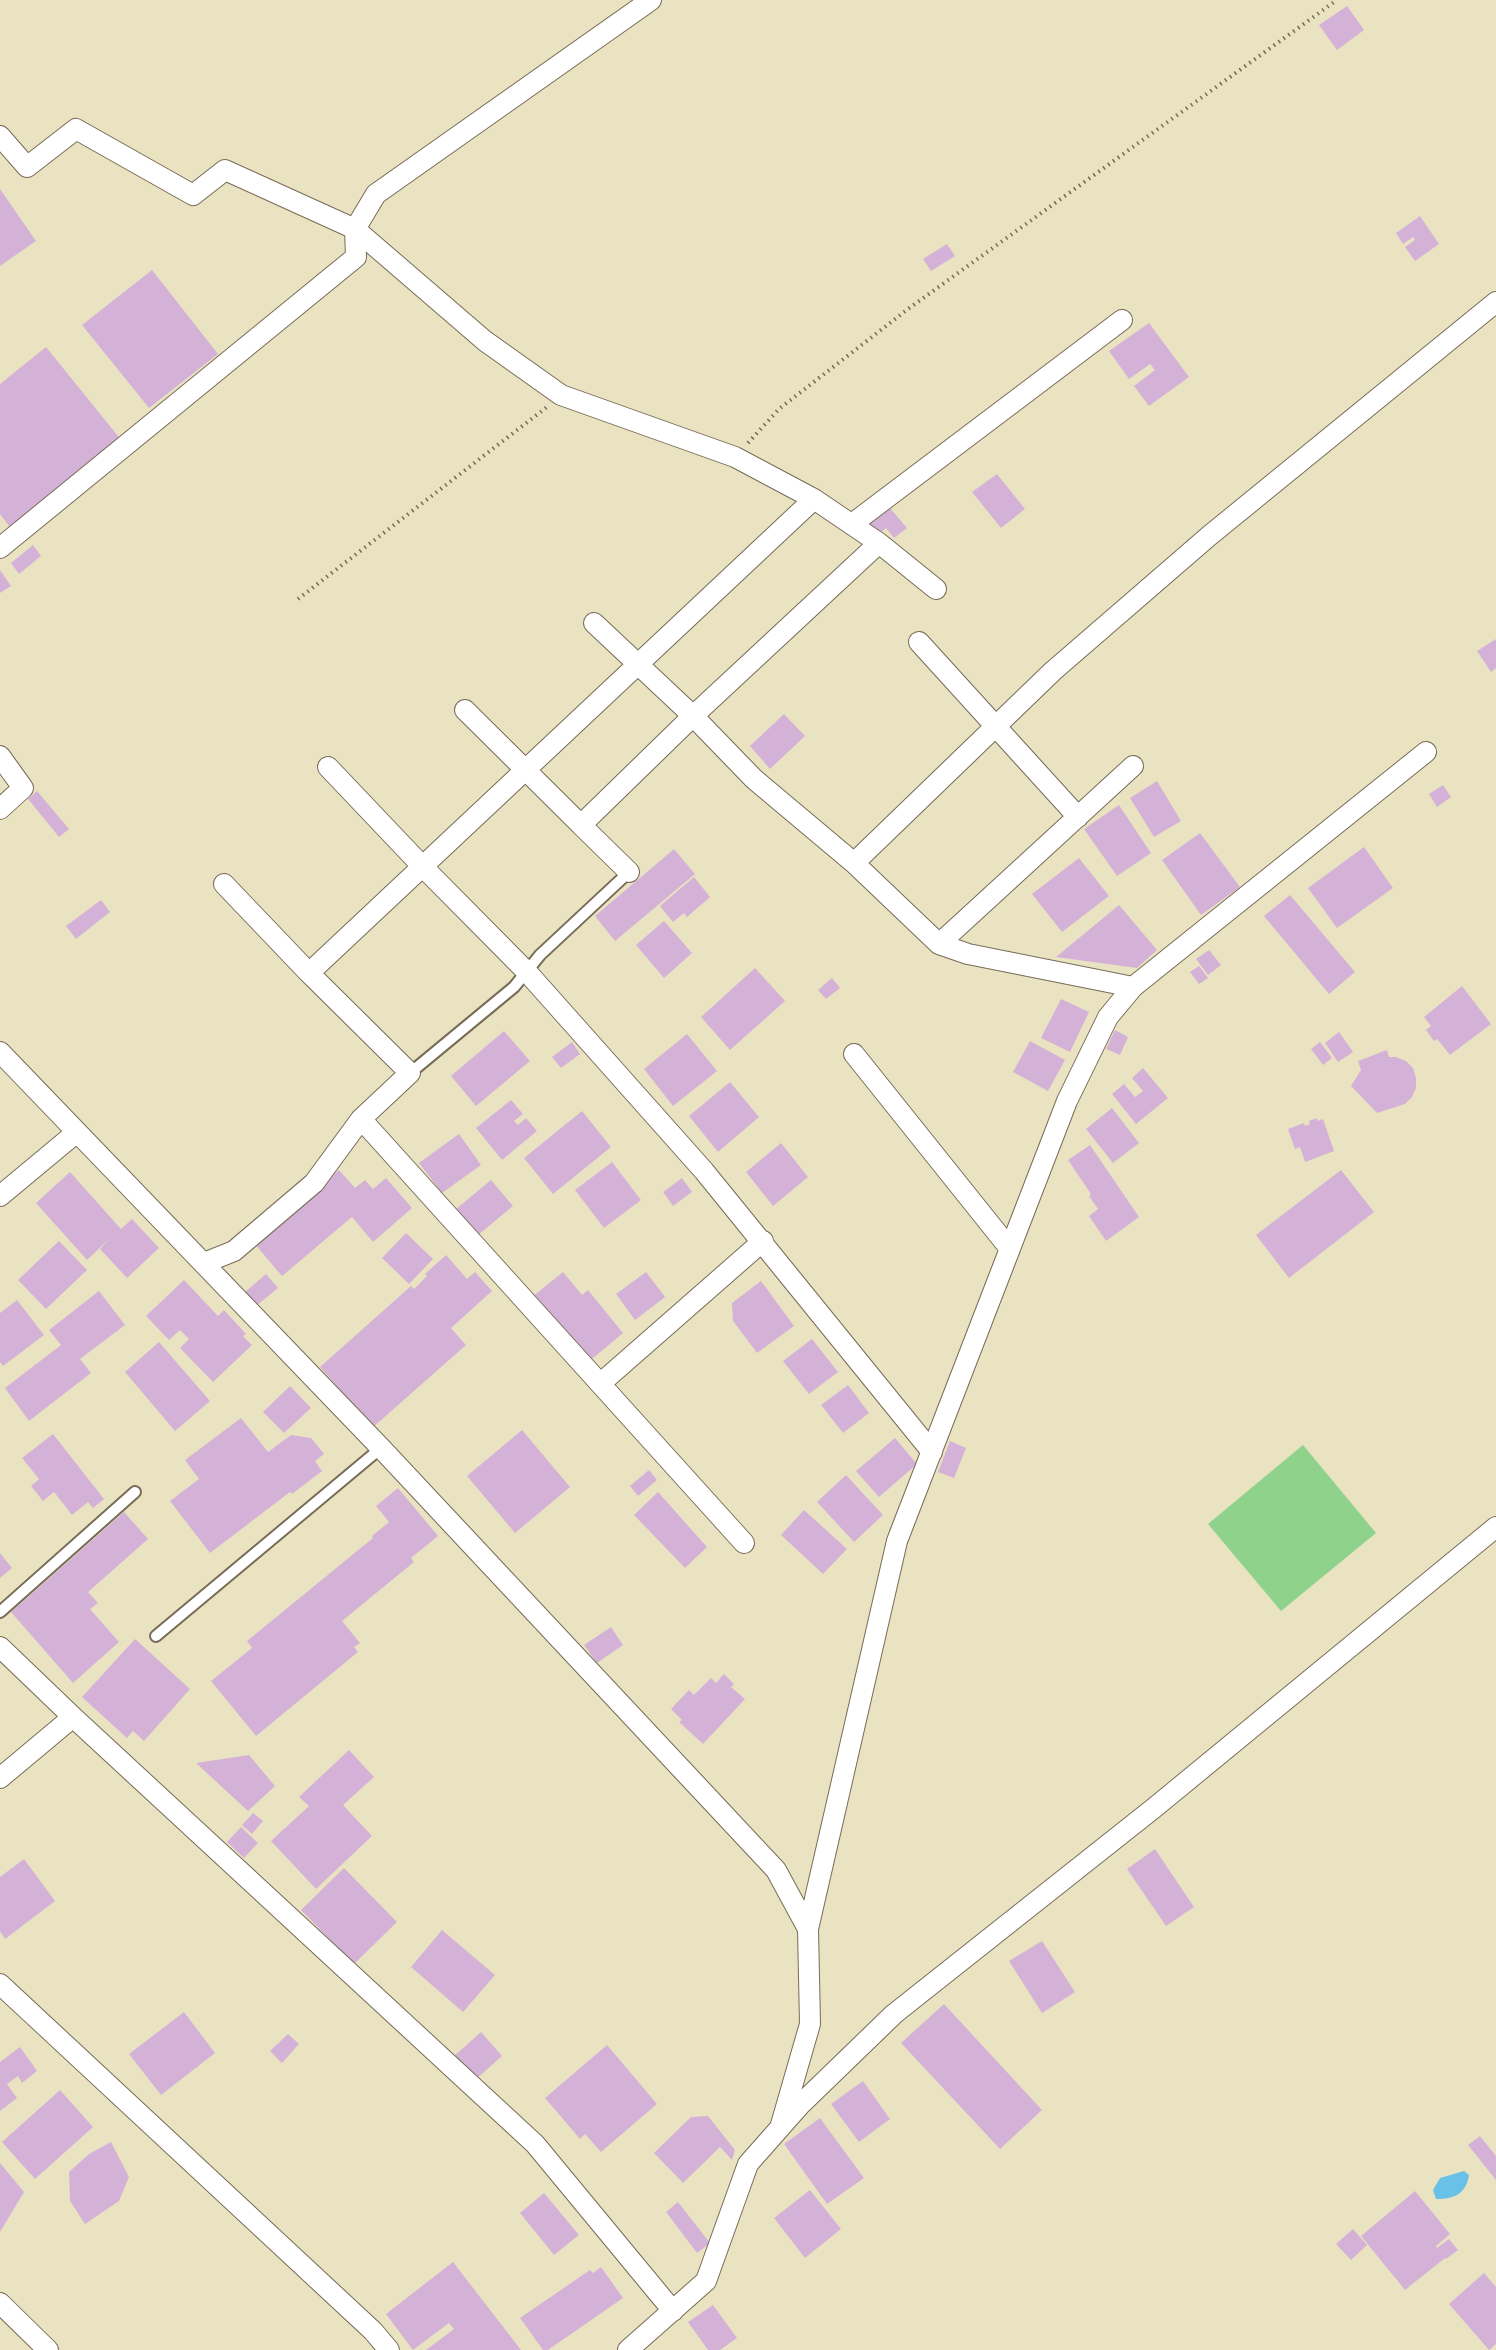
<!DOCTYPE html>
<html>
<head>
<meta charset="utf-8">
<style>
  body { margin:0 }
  canvas { display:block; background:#eae3c2 }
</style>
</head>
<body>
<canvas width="1496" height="2350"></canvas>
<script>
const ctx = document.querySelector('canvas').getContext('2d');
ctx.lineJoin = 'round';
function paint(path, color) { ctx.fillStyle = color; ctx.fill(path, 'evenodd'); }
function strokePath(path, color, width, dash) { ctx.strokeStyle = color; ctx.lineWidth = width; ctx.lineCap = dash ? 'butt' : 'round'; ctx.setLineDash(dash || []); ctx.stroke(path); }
const green = new Path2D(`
  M1303,1445l73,88 -95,78 -73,-87z`);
const water = new Path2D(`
  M1464,2171l5,4c-3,19 -15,24 -33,24l-3,-9 7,-12z`);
const building = new Path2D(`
  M1347,6l17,24 -27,20 -18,-25z
  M0,189l36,52 -36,25z
  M1420,216l19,28 -24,17 -10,-14 10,-7 -2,-3 -10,7 -7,-11z
  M947,244l8,12 -24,15 -8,-12z
  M152,270l66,84 -69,54 -67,-83z
  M1149,323l40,54 -40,29 -15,-20 21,-16 -5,-6 -21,15 -20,-28z
  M46,347l76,94 -110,89 -12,-16v-130z
  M997,474l28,35 -24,19 -29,-36z
  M890,508l17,20 -13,10 -8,-10 -7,6 -9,-10z
  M33,545l8,11 -22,18 -8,-11z
  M0,570l11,16 -11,7z
  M1496,639v29l-5,4 -14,-21z
  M784,714l21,22 -35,33 -20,-23z
  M1157,781l24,40 -27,16 -24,-39z
  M1443,785l8,12 -14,10 -8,-13z
  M37,791l32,38 -10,8 -31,-38z
  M1119,805l32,48 -34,23 -33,-47z
  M1200,833l40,54 -39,28 -39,-55z
  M1364,847l29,41 -56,40 -29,-40z
  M674,849l21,25 -80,67 -20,-25z
  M1079,858l30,38 -47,36 -30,-38z
  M694,877l16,20 -23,20 -3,-4 -11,9 -13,-16z
  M1290,895l65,77 -26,22 -65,-78z
  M101,900l9,12 -34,27 -10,-13z
  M1119,905l38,45 -20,18 -81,-11z
  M664,921l28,32 -28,25 -28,-33z
  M1209,950l12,15 -13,10 -12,-16z
  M1199,966l9,12 -9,6 -9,-12z
  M755,968l30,33 -55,49 -29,-33z
  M832,978l8,10 -14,11 -8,-9z
  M1462,986l29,38 -41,31 -13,-16 -3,2 -8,-11 5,-4 -7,-9z
  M1061,999l28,13 -19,40 -29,-14z
  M1115,1030l13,7 -8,18 -14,-6z
  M504,1031l26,30 -54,45 -25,-30z
  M1339,1032l14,20 -15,10 -13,-19z
  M687,1034l30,37 -44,35 -29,-37z
  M1030,1041l35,19 -17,31 -35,-19z
  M572,1042l8,12 -19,14 -9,-11z
  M1320,1042l12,16 -9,7 -12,-16z
  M1387,1050l2,7h7l10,4 7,7 3,10v10l-4,9 -7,7 -28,9 -26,-27 10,-16 -3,-9z
  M1143,1068l25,30 -32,26 -24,-30 12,-10 11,13 8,-6 -11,-13z
  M730,1082l29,35 -41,35 -29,-36z
  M511,1100l12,14 -9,7 4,4 8,-7 11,13 -35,29 -26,-32z
  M1112,1108l27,35 -26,20 -27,-34z
  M582,1111l29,36 -58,47 -29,-36z
  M1317,1118v3l6,-2 11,32 -29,11 -5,-15 -5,2 -7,-20 16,-6 1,3 5,-2 -1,-3z
  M459,1134l22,31 -39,28 -23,-30z
  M781,1143l27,34 -35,29 -27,-34z
  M1090,1145l49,72 -33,24 -17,-25 9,-7 -9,-13 2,-2 -23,-34z
  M612,1162l29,38 -37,28 -29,-38z
  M339,1170l16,18 10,-8 8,9 13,-11 26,30 -39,34 -21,-25 -70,59 -28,-33z
  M1341,1170l33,42 -85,66 -33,-43z
  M70,1172l51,57 11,-10 27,29 -32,30 -27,-29 10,-11 -23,22 -51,-57z
  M682,1178l10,14 -19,14 -10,-14z
  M491,1180l22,26 -35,29 -22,-26z
  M406,1233l27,26 -24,25 -27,-26z
  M59,1241l28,29 -41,39 -28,-29z
  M446,1255l21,24 8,-7 17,19 -41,37 15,17 -95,84 -15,-17 2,-2 -38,-43 91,-81 3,3 13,-13 -2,-2z
  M563,1272l19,23 6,-5 35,43 -36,30 -55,-66z
  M646,1272l19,25 -30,23 -19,-26z
  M266,1274l12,14 -22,18 -11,-14z
  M184,1280l34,36 6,-6 22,24 -3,2 9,9 -39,37 -33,-34 9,-9 -9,-9 -11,10 -23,-24z
  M761,1281l33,45 -37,27 -24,-32 -1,-18z
  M99,1291l26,34 -45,34 11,14 -62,48 -24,-33 56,-43 -12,-15z
  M17,1300l27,35 -41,31 -3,-4v-49z
  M812,1339l26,33 -29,22 -26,-33z
  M159,1342l51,59 -35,30 -50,-59z
  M848,1385l21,28 -26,20 -22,-28z
  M290,1386l21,22 -27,25 -21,-21z
  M241,1418l27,34 23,-17 20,3 13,16 -9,7 7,10 -30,23 -2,-2 -80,61 -40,-52 29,-22 -14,-19z
  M522,1430l48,57 -55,46 -48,-57z
  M53,1434l51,65 -11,9 -5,-6 -16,13 -18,-23 -11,9 -12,-15 8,-7 -17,-21z
  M895,1438l22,26 -38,33 -23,-26z
  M950,1441l16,7 -12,30 -16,-6z
  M649,1470l8,10 -19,16 -8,-10z
  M846,1475l37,40 -29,27 -37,-40z
  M398,1488l40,48 -27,22 3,4 -72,59 18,22 -6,4 4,5 -102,84 -45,-55 41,-33 -5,-7 126,-103 -1,-2 17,-14 -13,-16z
  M658,1492l49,55 -22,21 -51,-53z
  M804,1510l43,39 -24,25 -42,-39z
  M124,1512l24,27 -60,53 10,11 -8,6 29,33 -46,41 -62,-71z
  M0,1553l12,15 -12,10z
  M611,1627l12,18 -26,18 -13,-18z
  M135,1639l55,50 -46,52 -11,-10 -6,7 -45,-41z
  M724,1674l10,10 -3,3 14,12 -42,45 -24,-22 3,-2 -11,-11 18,-19 5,5 17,-17 5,5z
  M349,1750l25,27 -31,28 29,31 -56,53 -45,-48 38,-35 -10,-9z
  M249,1755l26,31 -27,25 -52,-48z
  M253,1813l10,8 -11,13 -10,-9z
  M241,1827l17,16 -14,15 -17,-16z
  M1155,1849l39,58 -28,19 -39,-57z
  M24,1859l31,42 -50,38 -5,-8v-54z
  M344,1868l53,54 -43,42 -53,-54z
  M442,1930l53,45 -32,37 -52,-45z
  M1042,1941l33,51 -33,21 -33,-52z
  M944,2004l98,106 -42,39 -99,-106z
  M184,2012l31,41 -54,42 -32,-41z
  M481,2032l21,24 -28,25 -21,-24z
  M288,2034l11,10 -17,19 -12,-12z
  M607,2045l50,59 -56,48 -16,-18 -5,5 -35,-41z
  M20,2047l17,24 -15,12 -4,-7 -11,8 10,14 -17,13v-49z
  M863,2081l27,38 -31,23 -28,-38z
  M60,2090l33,37 -58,52 -33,-37z
  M708,2116l27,34 -3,10 -12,-13 -37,36 -29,-30 37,-36z
  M820,2118l44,60 -37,26 -43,-60z
  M1480,2136l16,20v24l-28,-35z
  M111,2142l18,35 -10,24 -34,23 -15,-23 -1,-29 20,-18z
  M0,2163l24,29 -24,40z
  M810,2190l31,39 -36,29 -31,-40z
  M1415,2191l35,43 -14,12 1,2 12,-9 9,11 -12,9 -1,-1 -40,32 -44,-54z
  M544,2193l35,42 -25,20 -34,-42z
  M678,2202l32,41 -13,10 -31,-41z
  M1353,2229l14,16 -16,15 -15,-16z
  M453,2262l68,88h-95l28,-21 -5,-6 -36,27 -27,-36z
  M601,2267l22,31 -75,52h-5l-23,-32 70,-48 3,3z
  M1484,2273l12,14v57l-7,6 -40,-46z
  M713,2305l24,33 -17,12h-12l-20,-28z`);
const path = new Path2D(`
  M748,443l31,-34 129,-100 429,-309
  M298,599l249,-192`);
const service = new Path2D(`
  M410,1073l104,-86 26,-32 89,-83
  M0,1612l135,-120
  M156,1636l225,-188`);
const minor = new Path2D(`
  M651,0l-275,194 -21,35 130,112 76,54 174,62 79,42 65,44 57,46
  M0,136l27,31 49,-38 117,66 32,-25 130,59 1,28 -356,291
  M852,524l270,-204
  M594,623l99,93 61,63 100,84 85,81 29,10 165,33
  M919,642l159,175
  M465,710l116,115
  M0,756l23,32 -23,21
  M328,767l95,100 104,105 177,199 228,281
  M854,863l199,-192 156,-135 287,-234
  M629,872l-48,-47 112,-109 186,-173
  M939,944l194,-178
  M309,973l505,-474
  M0,1052l381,396 395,422 32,59 2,95 -30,104
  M854,1054l156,195
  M361,1119l383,424
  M0,1196l77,-64
  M204,1263l30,-12 80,-68 47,-64 49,-46 -101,-100 -85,-89
  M601,1383l162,-142
  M0,1647l73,70 462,427 138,167
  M0,1778l73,-61
  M808,1929l89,-388 170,-440 41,-84 25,-30 293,-235
  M0,1984l373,347 16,19
  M0,2303l48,47
  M628,2350l78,-69 42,-117 53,-60 93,-90 260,-206 342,-281`);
paint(green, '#8ed28b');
paint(water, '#6ac1e7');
paint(building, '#d4b2d7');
strokePath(service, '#786b57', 14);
strokePath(minor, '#786b57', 22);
strokePath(path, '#786b57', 4, [1.5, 4.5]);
strokePath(service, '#fff', 10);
strokePath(minor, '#fff', 20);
</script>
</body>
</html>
